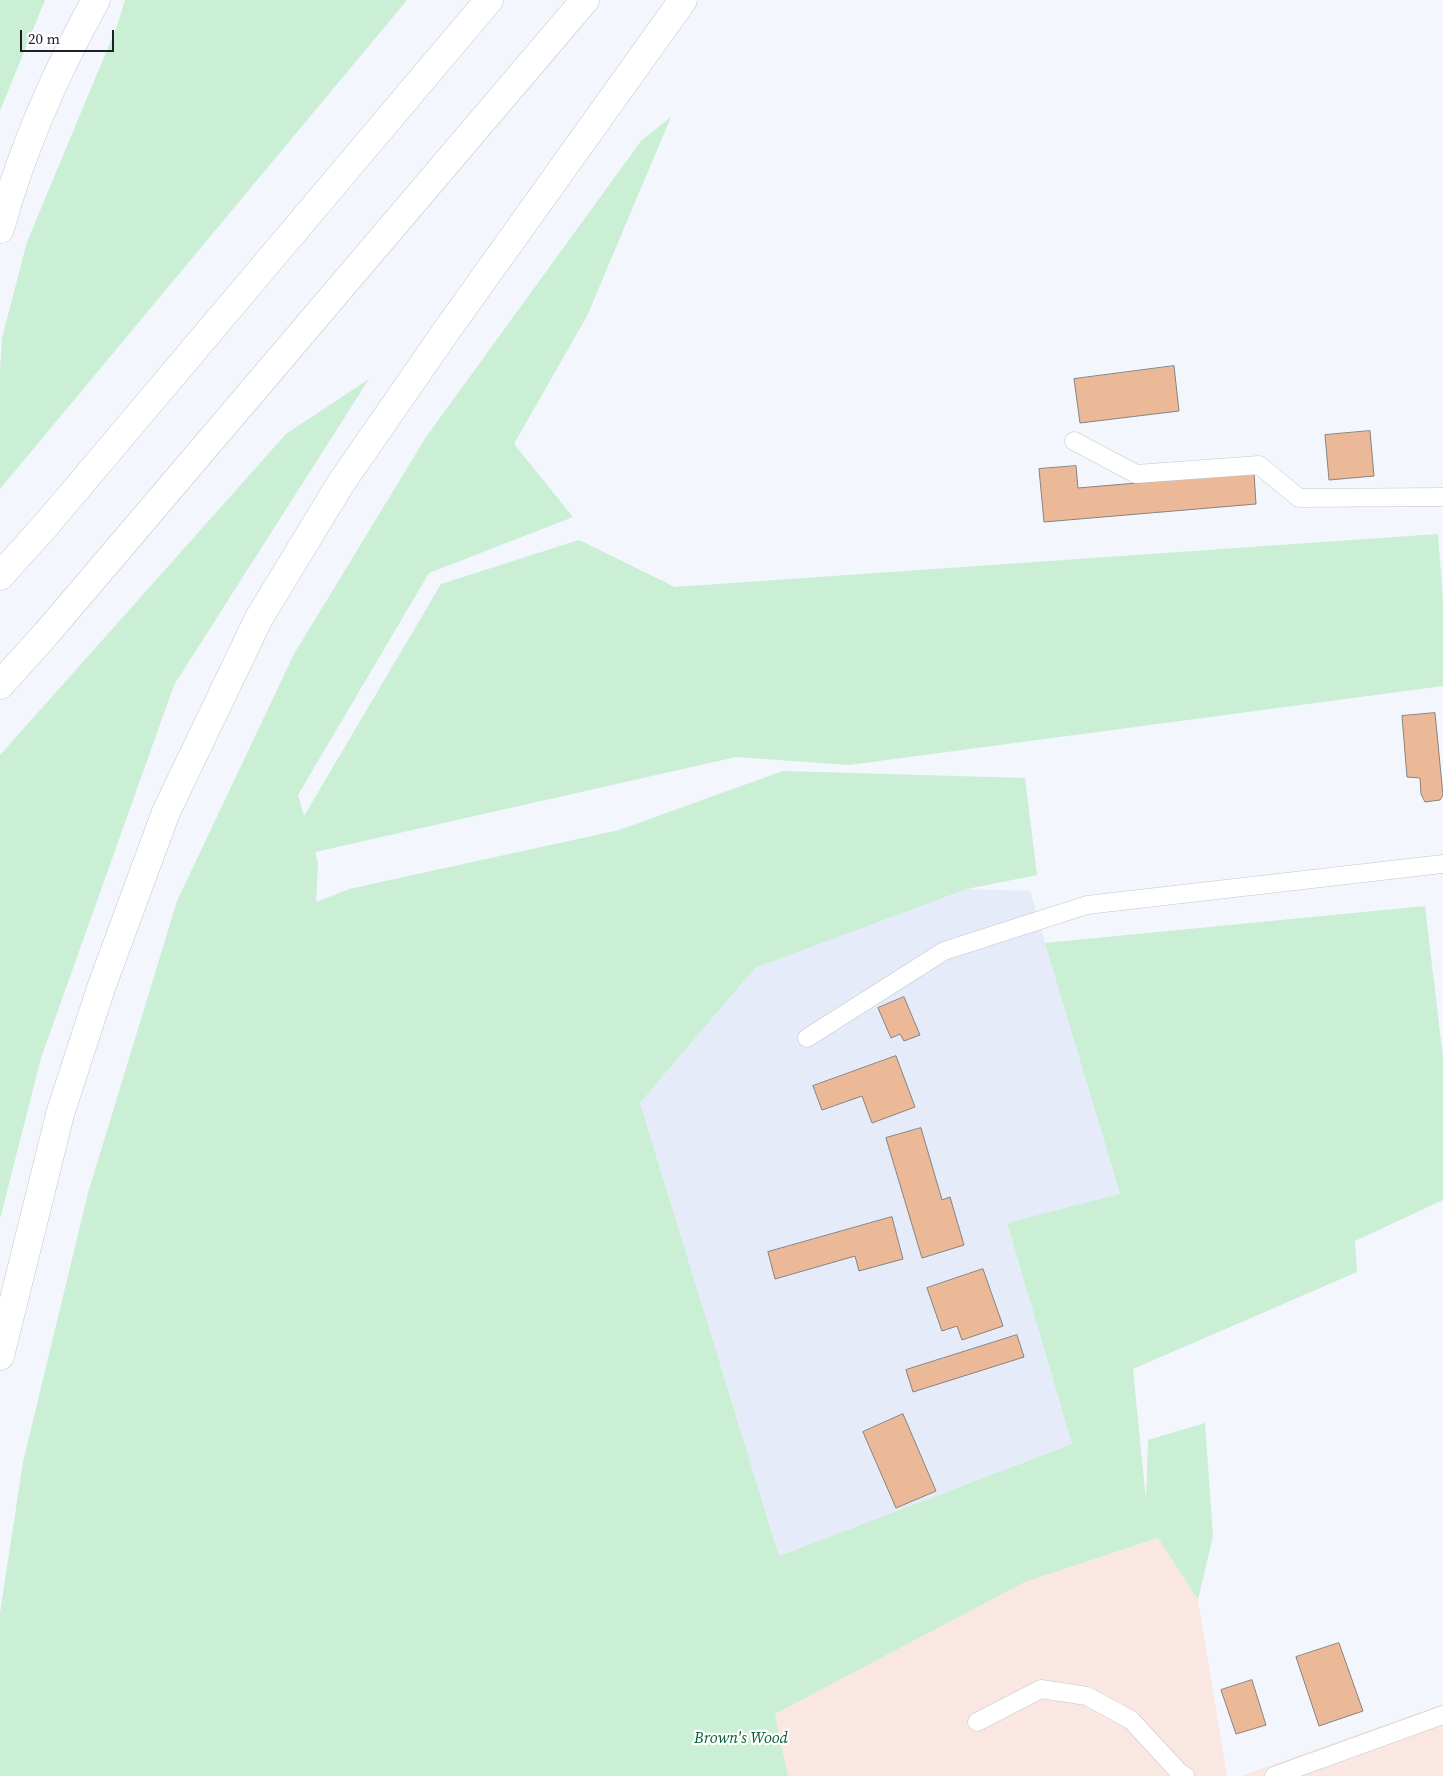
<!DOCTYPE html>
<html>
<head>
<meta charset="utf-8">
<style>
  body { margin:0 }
  #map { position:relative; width:1443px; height:1776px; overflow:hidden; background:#f3f6fd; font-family:"Source Serif 4",serif }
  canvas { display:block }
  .scale { position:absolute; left:20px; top:30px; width:94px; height:22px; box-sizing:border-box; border:2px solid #1e2022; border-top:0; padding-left:6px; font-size:15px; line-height:18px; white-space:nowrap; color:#1e2022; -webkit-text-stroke:4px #fff; paint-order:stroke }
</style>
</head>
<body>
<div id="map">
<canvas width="1443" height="1776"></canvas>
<div class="scale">20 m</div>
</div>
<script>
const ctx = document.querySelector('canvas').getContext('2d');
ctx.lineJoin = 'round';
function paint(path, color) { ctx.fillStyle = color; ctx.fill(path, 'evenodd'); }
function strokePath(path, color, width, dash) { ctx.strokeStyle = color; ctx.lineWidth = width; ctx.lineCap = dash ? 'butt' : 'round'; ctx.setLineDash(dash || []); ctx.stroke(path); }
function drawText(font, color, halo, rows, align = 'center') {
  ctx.font = font + ' "Source Serif 4",serif'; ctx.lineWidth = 4.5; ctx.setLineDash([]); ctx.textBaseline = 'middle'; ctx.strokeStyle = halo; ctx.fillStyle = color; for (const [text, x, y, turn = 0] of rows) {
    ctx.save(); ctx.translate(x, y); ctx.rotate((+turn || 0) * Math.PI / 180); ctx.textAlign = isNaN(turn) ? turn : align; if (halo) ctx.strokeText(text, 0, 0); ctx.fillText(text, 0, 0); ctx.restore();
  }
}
const built = new Path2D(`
  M967,889l63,2 90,304 -113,28 65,221 -293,112 -139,-453 115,-135z`);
const industrial = new Path2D(`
  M1158,1538l40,62 29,176h-439l-13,-62 250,-132z
  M1443,1704v72h-202z`);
const green = new Path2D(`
  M0,0h45l-45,111z
  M125,0h282l-407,489v-119l2,-32 25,-96 90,-216z
  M671,117l-84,199 -73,128 59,73 -144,56 -131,222 6,21 137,-232 138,-44 96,47 763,-53 5,66v86l-594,79 -113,-8 -421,95 3,11 -2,39 33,-13 270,-59 164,-59 242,7 12,97 -70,14 -212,79 -115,135 139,453 293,-112 -65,-221 113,-29 -75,-251 380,-37 18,152v142l-88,41 2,31 -224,97 13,131 2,-60 57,-17 8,113 -15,64 -40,-62 -133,44 -250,132 13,62h-788v-163l23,-151 65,-269 89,-292 117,-247 132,-217 215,-296z
  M369,379l-195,306 -133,373 -41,161v-464l286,-321z`);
const building = new Path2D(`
  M1174,366l5,45 -99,12 -6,-44z
  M1370,431l4,45 -45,4 -4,-45z
  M1076,466l2,22 176,-15 2,31 -212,18 -5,-53z
  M1435,713l8,82 -3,5 -15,2 -4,-8 -1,-16 -13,-1 -5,-61z
  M904,997l16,38 -16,6 -4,-7 -9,4 -13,-30z
  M896,1056l19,51 -43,16 -10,-27 -40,14 -9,-24z
  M921,1128l21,72 8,-3 14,48 -42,13 -36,-120z
  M892,1217l11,42 -44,12 -4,-15 -80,23 -7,-27z
  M983,1269l20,57 -41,14 -5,-14 -15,5 -15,-43z
  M1017,1335l7,22 -111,35 -7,-22z
  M903,1414l33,77 -40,17 -33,-76z
  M1339,1643l24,68 -44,15 -23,-69z
  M1252,1680l14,45 -30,9 -15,-44z`);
const lane = new Path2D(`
  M1074,441l62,33 123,-9 40,33 144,-1
  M807,1038l137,-87 143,-46 356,-41
  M977,1722l64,-33 46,7 44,24 49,53 5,3
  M1274,1776l169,-61`);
const highway = new Path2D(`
  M0,229c22,-80 56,-157 96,-229
  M0,576l46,-51 443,-525
  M0,685l46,-51 539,-634
  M0,1356l60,-242 41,-126 65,-176 93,-194 82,-135 106,-153 236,-330`);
const parkNames = [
  ["Brown's Wood",741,1739]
];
paint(built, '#e5ebf9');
paint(industrial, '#fbe7e1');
paint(green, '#caefd4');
paint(building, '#ebb997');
strokePath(building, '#89827d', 1);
strokePath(lane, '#c3c6cd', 19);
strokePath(highway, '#c3c6cd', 29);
strokePath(lane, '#fff', 18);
strokePath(highway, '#fff', 28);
drawText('italic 16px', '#095e32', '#fff', parkNames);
</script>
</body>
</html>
